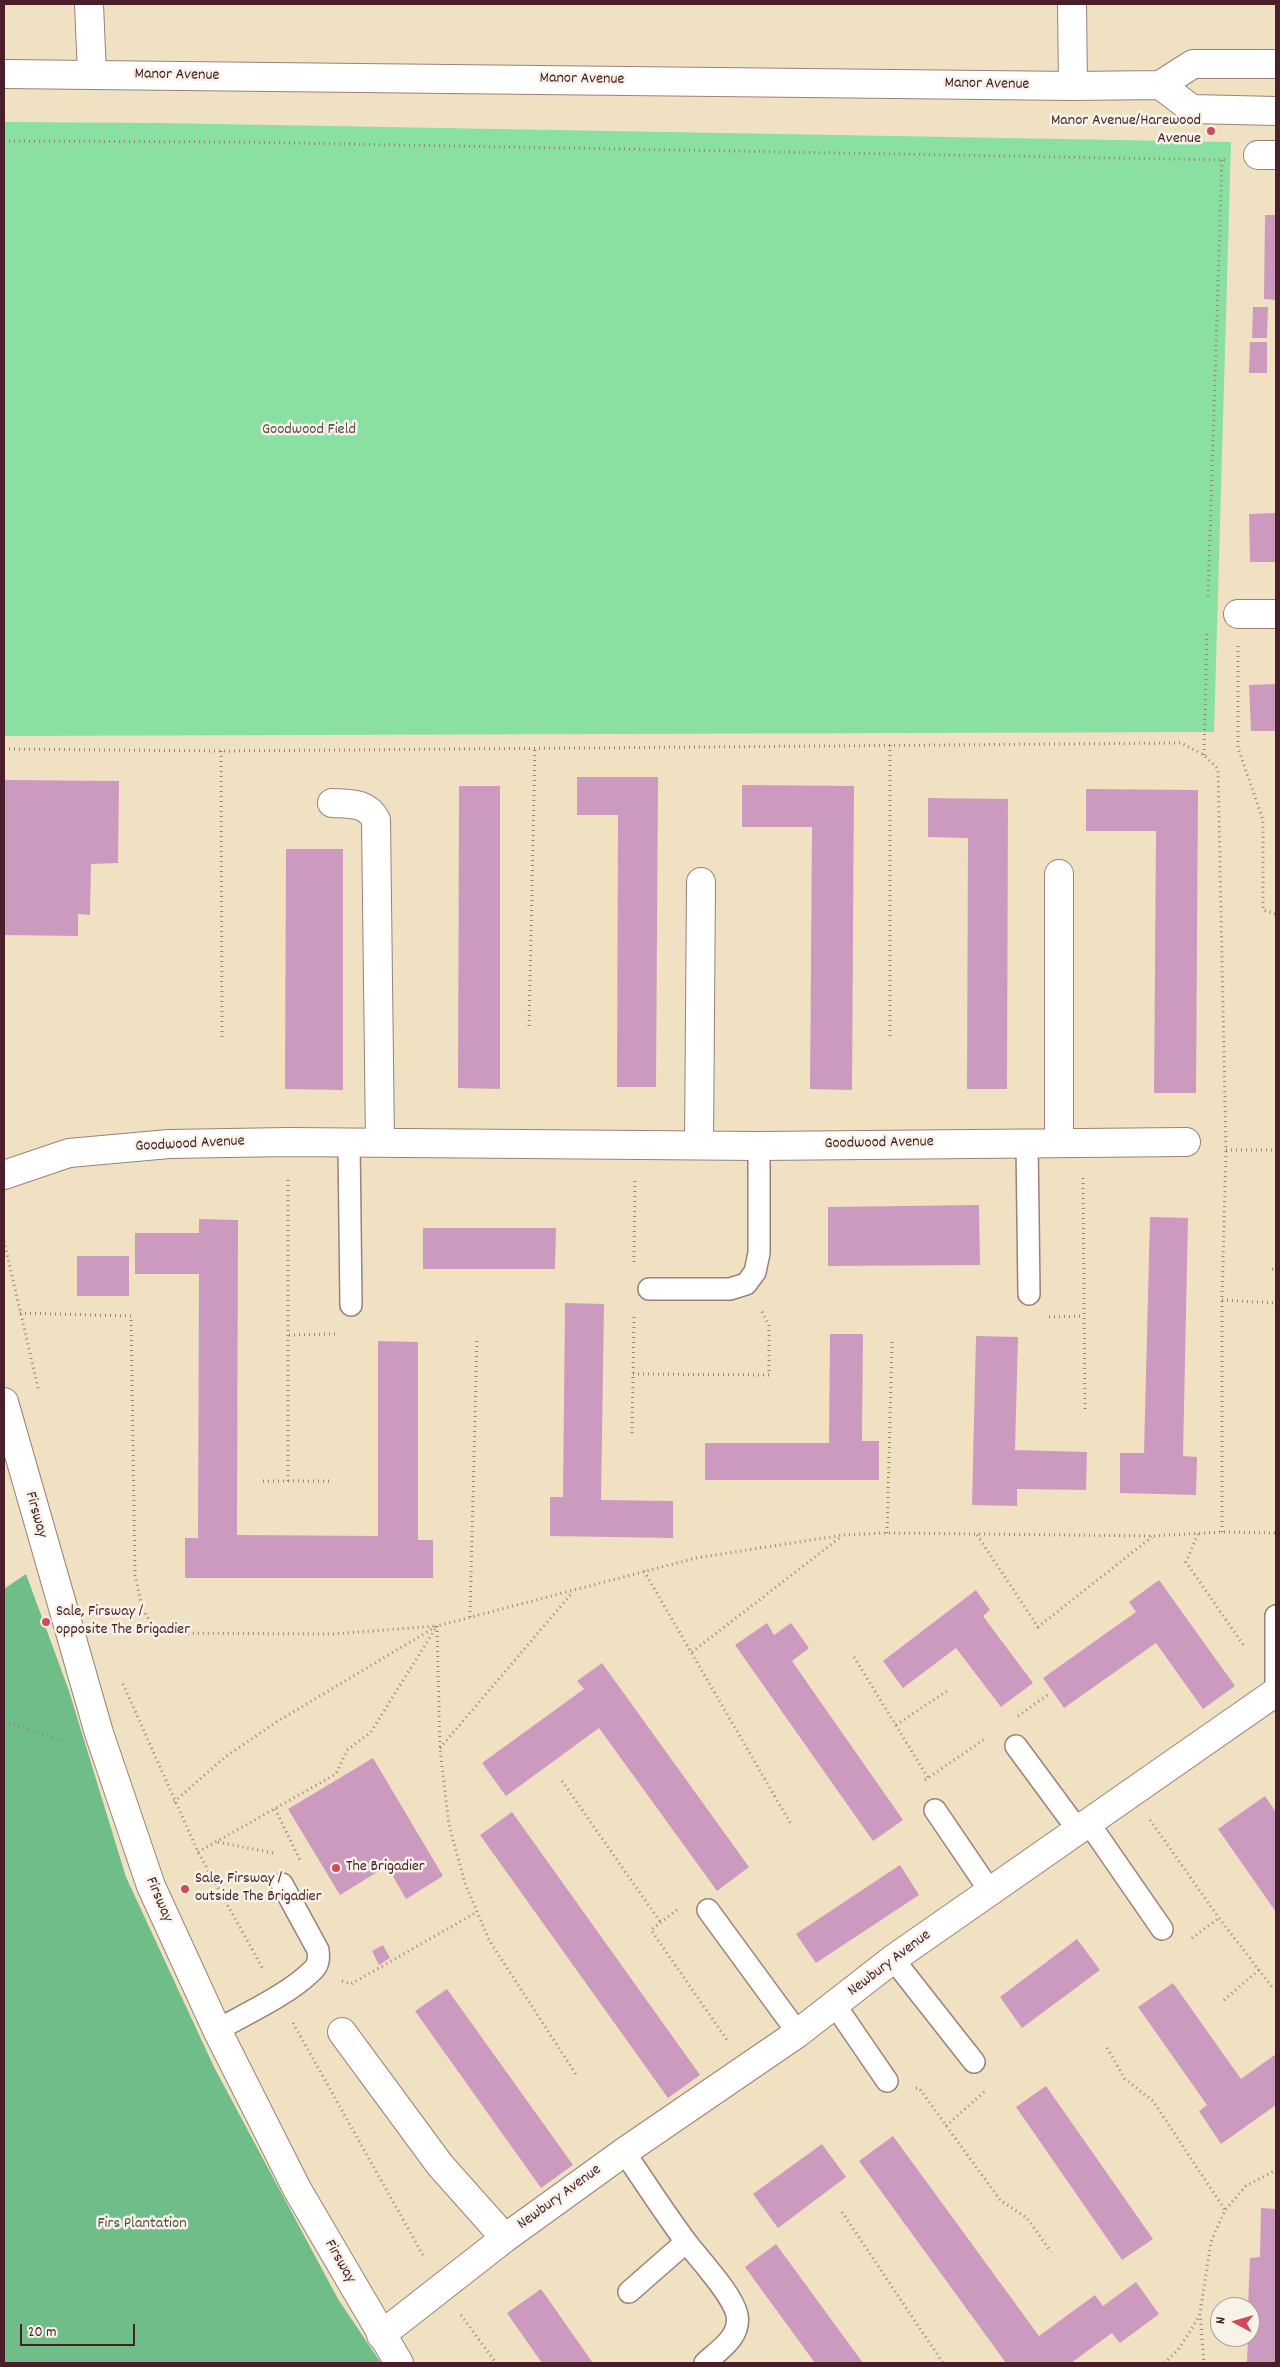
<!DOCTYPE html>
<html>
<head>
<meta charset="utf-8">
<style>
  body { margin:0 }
  #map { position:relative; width:1280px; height:2367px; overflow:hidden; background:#f0e1c3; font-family:Dekko,sans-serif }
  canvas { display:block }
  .frame { position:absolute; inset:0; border:5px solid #4a1f2b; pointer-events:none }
  .north { position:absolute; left:1210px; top:2297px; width:50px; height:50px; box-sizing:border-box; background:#f7f3e8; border:1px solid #b29e9c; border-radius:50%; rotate:276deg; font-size:14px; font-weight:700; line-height:20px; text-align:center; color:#4a1f2b }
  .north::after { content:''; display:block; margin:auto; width:18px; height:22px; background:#d1495b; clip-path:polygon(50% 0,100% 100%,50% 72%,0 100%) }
  .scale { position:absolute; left:20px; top:2324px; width:115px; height:22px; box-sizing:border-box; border:2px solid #4a1f2b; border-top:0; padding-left:6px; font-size:15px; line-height:18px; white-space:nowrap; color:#4a1f2b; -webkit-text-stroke:4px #f7f3e8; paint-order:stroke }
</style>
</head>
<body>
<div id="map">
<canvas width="1280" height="2367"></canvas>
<div class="frame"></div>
<div class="north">N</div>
<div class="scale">20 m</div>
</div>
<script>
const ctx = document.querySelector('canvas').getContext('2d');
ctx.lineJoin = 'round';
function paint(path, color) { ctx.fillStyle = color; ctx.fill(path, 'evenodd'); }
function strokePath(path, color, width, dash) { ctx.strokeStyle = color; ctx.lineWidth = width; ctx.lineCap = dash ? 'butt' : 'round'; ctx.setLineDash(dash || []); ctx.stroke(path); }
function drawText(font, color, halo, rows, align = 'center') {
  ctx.font = font + ' Dekko,sans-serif'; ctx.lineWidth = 5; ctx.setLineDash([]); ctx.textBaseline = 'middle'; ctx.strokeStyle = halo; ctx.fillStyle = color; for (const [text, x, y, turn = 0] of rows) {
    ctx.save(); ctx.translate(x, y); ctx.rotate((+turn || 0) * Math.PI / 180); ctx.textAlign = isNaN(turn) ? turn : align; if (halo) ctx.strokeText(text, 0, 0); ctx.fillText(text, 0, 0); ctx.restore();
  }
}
const green = new Path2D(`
  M4,122l156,1 1071,19 -17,590 -1210,4z`);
const forest = new Path2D(`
  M26,1574l43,117 57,186 88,190 124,232 43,64h-377v-774z`);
const building = new Path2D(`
  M1265,215h11v85l-12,-1z
  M1253,307h15l-1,31h-15z
  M1250,342h17v31h-18z
  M1276,513v49h-26l-1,-48z
  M1276,684v47h-25l-2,-46z
  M577,777h81l-2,310h-39l1,-272h-41z
  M4,780l115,1 -1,82 -27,1 -1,51 -12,-1v22l-74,-1z
  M742,785l112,1 -2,304 -42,-1 2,-262h-70z
  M459,786h41v303l-42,-1z
  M1086,789l112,1 -2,303h-42l2,-262h-70z
  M928,798l80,1 -1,290h-40l1,-251 -40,-1z
  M286,849h57v241l-58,-1z
  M979,1205l1,60 -152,1v-59z
  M1150,1217l38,1 -5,238 14,1 -1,38 -76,-2v-40h24z
  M199,1219l39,1 -1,315 141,1v-195l40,1v198h15v38h-248v-40h13l1,-264h-64v-41h64z
  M423,1228h133l-1,41h-132z
  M77,1256h52v40h-52z
  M565,1303l39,1 -3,196 72,1v37l-123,-2v-39h13z
  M830,1334h33l-1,107h17v39h-174v-37h124z
  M976,1336l42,1 -3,113 72,2 -1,38 -69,-1v17l-45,-1z
  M1159,1580l76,106 -32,23 -47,-66 -92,65 -21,-30 93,-66 -7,-10z
  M976,1590l14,20 -7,6 50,67 -32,24 -45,-59 -53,40 -20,-27z
  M767,1623l7,12 17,-12 18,25 -17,13 111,159 -30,21 -138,-196z
  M602,1663l147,204 -32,24 -118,-163 -93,68 -24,-33 102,-74 -7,-8z
  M373,1758l70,118 -37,23 -19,-33 -47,29 -52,-86z
  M1265,1796l11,16v100l-58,-83z
  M512,1812l188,263 -32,23 -188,-263z
  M900,1865l19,30 -103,68 -20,-29z
  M1077,1939l23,31 -78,58 -22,-31z
  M383,1945l7,13 -11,7 -7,-14z
  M1173,1983l68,96 35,-25v51l-55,39 -22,-33 8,-6 -69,-98z
  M447,1989l126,176 -32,23 -126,-177z
  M1046,2086l107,153 -31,21 -106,-153z
  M893,2136l146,200 56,-41 8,11 33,-24 23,32 -39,29 -8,-10 -41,30h-65l-147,-202z
  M822,2144l24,33 -68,51 -25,-34z
  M1261,2208l15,1v154h-29l1,-26h2v-30h-2l2,-49 10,-1z
  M776,2244l87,119h-48l-70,-96z
  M541,2289l52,74h-51l-35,-50z`);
const path = new Path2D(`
  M4,141l231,1 990,18
  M1208,596l14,-436
  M1238,646v102l25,72v90l13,4
  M890,745v294
  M4,749l217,2 960,-8 23,12 14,14 8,381 -4,150v232
  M221,751l1,290
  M1204,755l3,-125
  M529,1026l6,-278
  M1226,1150h50
  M1083,1178l2,234
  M4,1241l35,151
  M634,1262l1,-84
  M1272,1269l4,1
  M1222,1300l54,3
  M20,1313l111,3 4,259 7,33 15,25
  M1049,1317l35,-1
  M289,1335l49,-1
  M633,1374l136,1v-50l-8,-15
  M632,1433l2,-117
  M263,1481h67
  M288,1481v-304
  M887,1533l5,-191
  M1198,1534l-12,28 58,84
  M977,1535l61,92 114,-90
  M644,1571l148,255
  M470,1617l7,-280
  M437,1626l3,123 9,76 16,58 24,57 88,136
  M103,1629l54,4 175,1 105,-8
  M692,1652l150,-116
  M854,1657l74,121
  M123,1684l75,168 65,117
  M1018,1716l32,-23
  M4,1723c22,4 41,14 63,18
  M896,1725l54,-36
  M440,1748l132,-155
  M925,1780l61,-42
  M562,1781l99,142
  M174,1802l51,-45 53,-36 159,-95 259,-68 147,-23 44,-2 266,3 69,-4 54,1
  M275,1809l25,51
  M1150,1820l69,98 53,69
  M218,1842l55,11
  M198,1852l138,-78 11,-24 24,-18 66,-106
  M677,1910l-26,20 76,110
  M1192,1938l27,-20
  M342,1981l9,3 126,-72
  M1224,2000l35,-30
  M293,2023l131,234
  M1107,2048l18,31 28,22 72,109
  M916,2088h3l81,112 27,18 24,34
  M946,2126l38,-34
  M842,2212l101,151
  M1200,2314l4,49
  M461,2315l35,48
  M1164,2363l13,-12 16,-24 7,-14 11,-71 14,-32 21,-24 30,-16`);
const service = new Path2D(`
  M349,1142l2,163
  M1027,1142l2,152
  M649,1289h81l16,-5 9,-12 4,-19v-107
  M1276,1616v71
  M1016,1746l62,84
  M935,1810l55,81
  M1088,1822l74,107
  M708,1910l90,123
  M893,1959l81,103
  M835,2005l52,76
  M217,2030c29,-16 72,-36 95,-59 7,-6 7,-13 6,-21l-36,-66
  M624,2152c21,30 41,62 63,91 13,17 46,52 50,72 4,22 -18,35 -32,48
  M629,2292l57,-50`);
const minor = new Path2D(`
  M89,4l3,71
  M1072,4l1,82
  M1258,155h18
  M1238,614h38
  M332,803c18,1 35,-1 44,17l4,322
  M1059,1143v-269
  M699,1145l2,-263
  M4,1175l65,-22 100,-9 119,-2 471,4 427,-4
  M342,2032l98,133 65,73
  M381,2335l124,-97 119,-86 174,-119 95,-74 383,-267`);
const tertiary = new Path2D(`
  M4,74l1069,12 87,-1 33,-21h83
  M1160,85l32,24 84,2
  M4,1402l95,331 52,153 66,144 80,159 102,174`);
const markers = [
  [1211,131,5,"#d1495b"],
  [46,1622,5,"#d1495b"],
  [336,1868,5,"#d1495b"],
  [185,1889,5,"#d1495b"]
];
const streetNames = [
  ["Manor Avenue",177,76,1],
  ["Manor Avenue",582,80,1],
  ["Manor Avenue",987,85,1],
  ["Goodwood Avenue",879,1144,-1],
  ["Goodwood Avenue",190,1145,-3],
  ["Firsway",35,1515,74],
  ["Firsway",158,1900,67],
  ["Newbury Avenue",890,1964,-37],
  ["Newbury Avenue",560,2198,-36],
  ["Firsway",339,2262,60]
];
const poiNames = [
  ["Manor Avenue/Harewood",1201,122,"right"],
  ["Avenue",1201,140,"right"],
  ["Sale, Firsway /",56,1613],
  ["opposite The Brigadier",56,1631],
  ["The Brigadier",346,1868],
  ["Sale, Firsway /",195,1880],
  ["outside The Brigadier",195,1898]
];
const parkNames = [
  ["Goodwood Field",309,431],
  ["Firs Plantation",142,2225]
];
paint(green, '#8ae0a3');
paint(forest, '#6fbe89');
paint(building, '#cd9abf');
strokePath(service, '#9d8077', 24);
strokePath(minor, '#9d8077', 30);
strokePath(tertiary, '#9d8077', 30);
strokePath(path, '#9d8077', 3, [1, 4]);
strokePath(service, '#fff', 21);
strokePath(minor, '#fff', 28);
strokePath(tertiary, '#fff', 28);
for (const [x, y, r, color] of markers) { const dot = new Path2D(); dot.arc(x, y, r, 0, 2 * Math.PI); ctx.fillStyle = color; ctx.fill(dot); strokePath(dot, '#f7f3e8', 2); }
drawText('16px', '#4a1f2b', '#f7f3e8', streetNames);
drawText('16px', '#4a1f2b', '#f7f3e8', poiNames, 'left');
drawText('16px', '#5a4f49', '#f7f3e8', parkNames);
</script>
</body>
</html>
